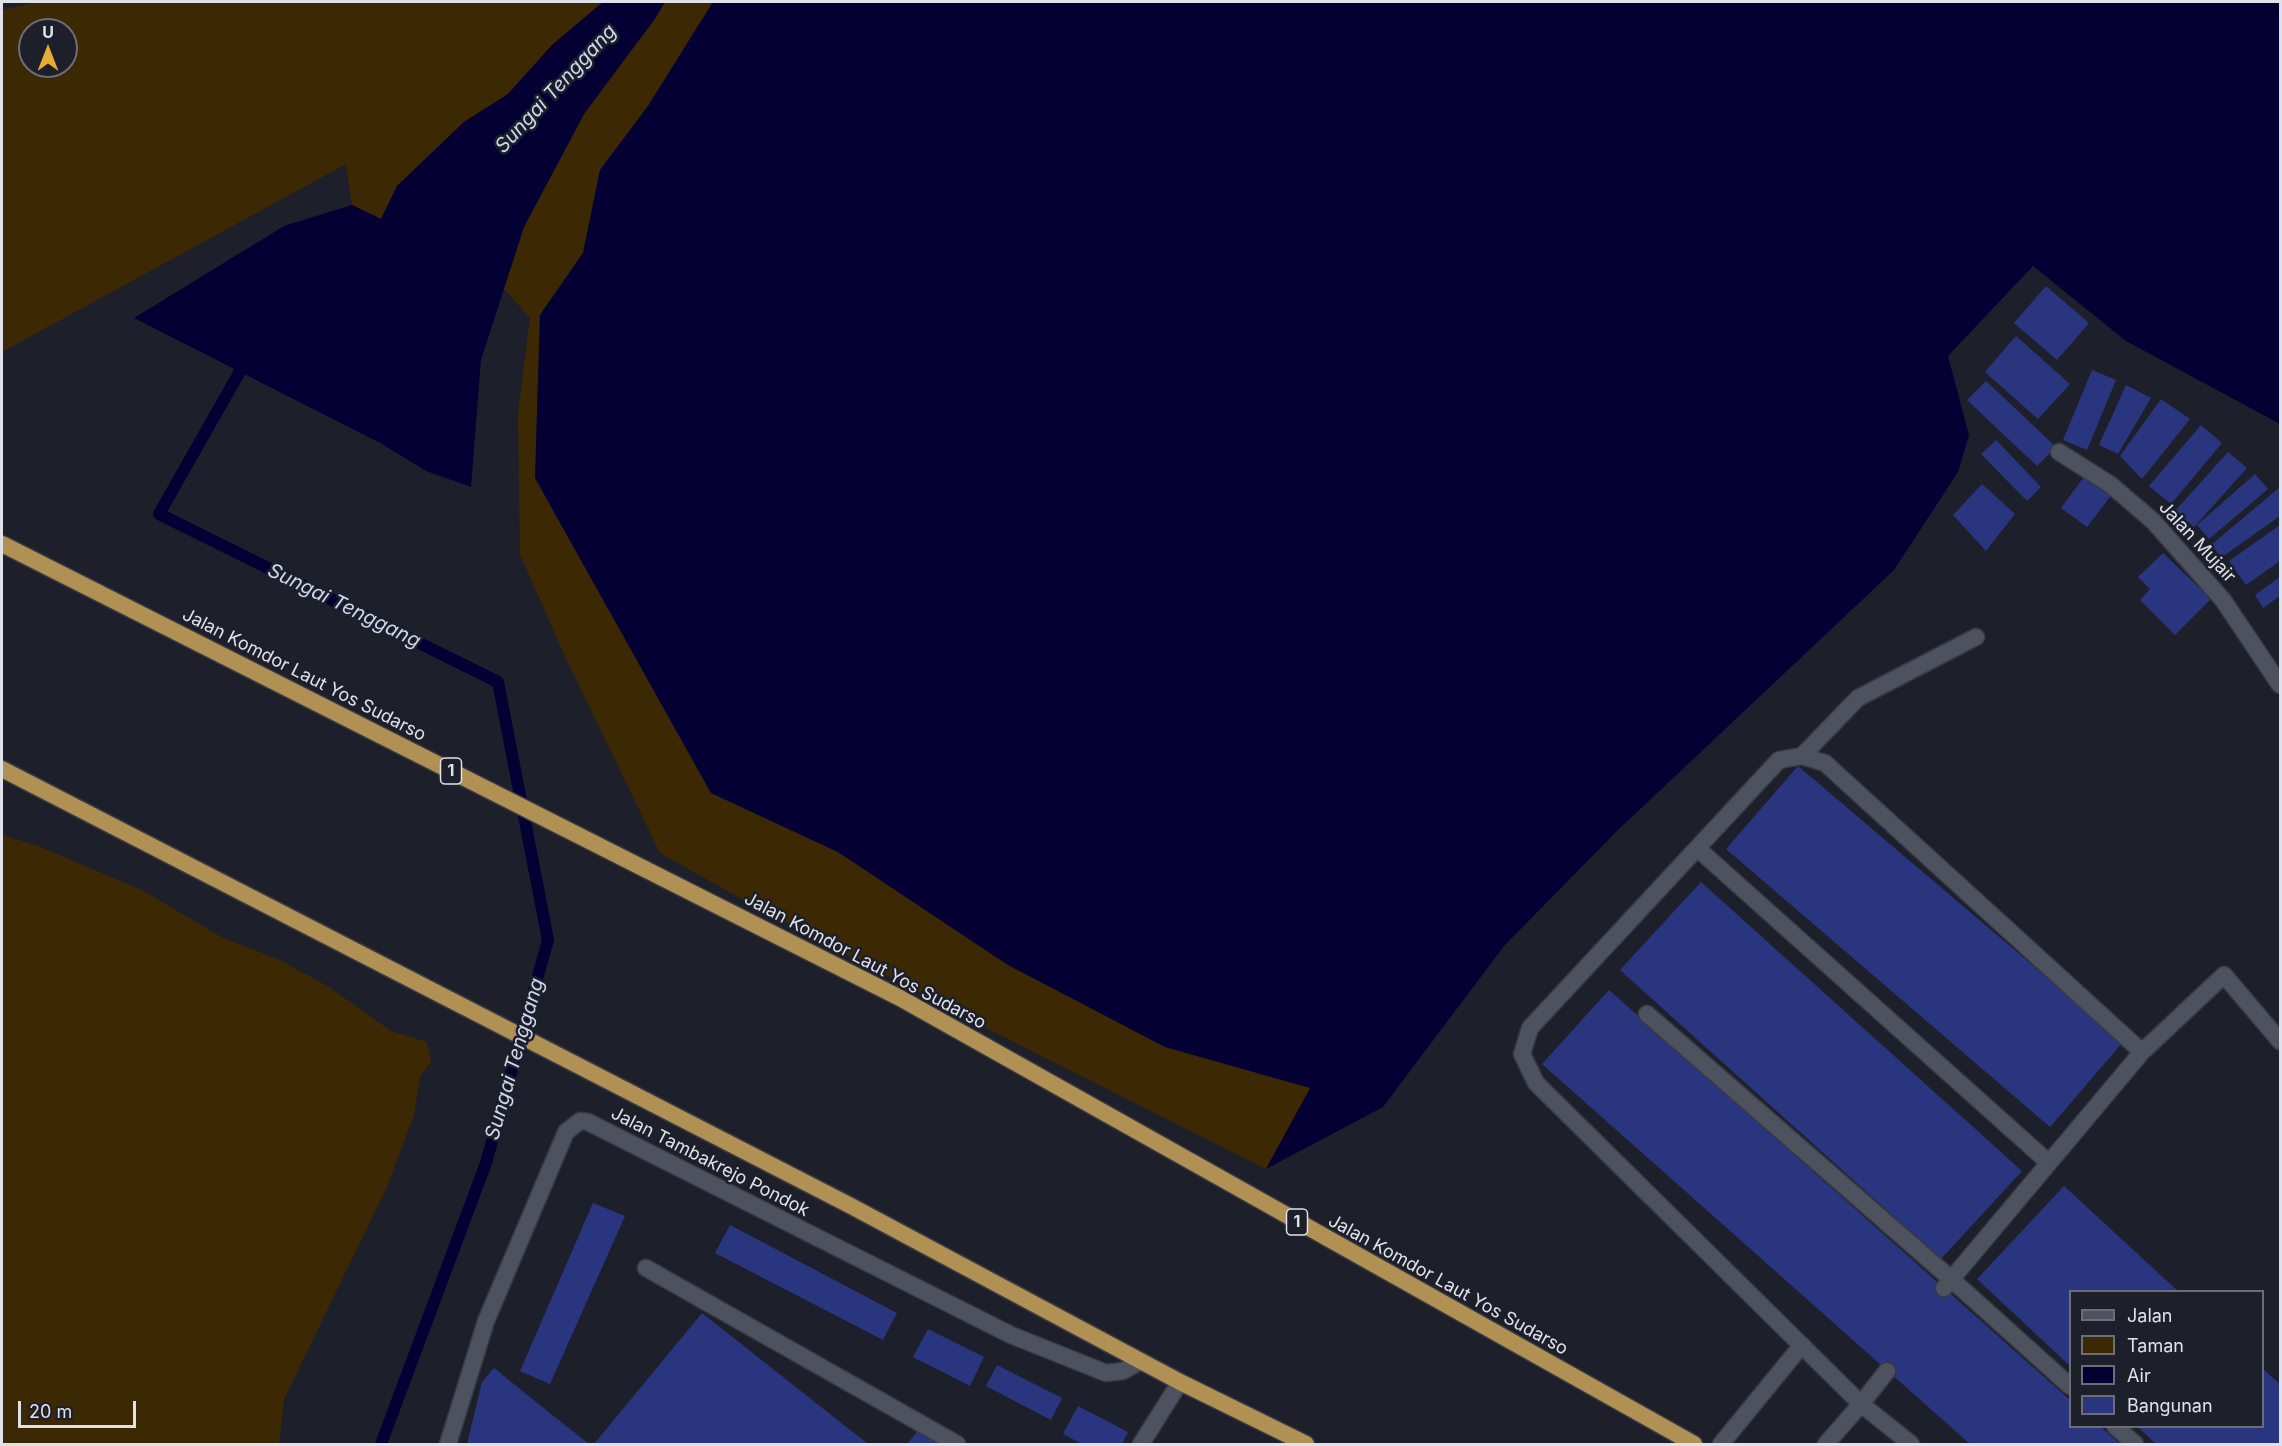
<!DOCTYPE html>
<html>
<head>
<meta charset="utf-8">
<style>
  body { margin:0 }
  #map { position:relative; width:2282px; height:1446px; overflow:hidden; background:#1d202b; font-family:Inter,sans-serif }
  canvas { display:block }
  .frame { position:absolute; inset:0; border:3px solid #e0e2ea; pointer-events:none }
  .legend { position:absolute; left:2069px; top:1290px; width:195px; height:138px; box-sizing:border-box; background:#1d202b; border:2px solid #6b6e77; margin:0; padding:8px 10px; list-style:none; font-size:18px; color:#e0e2ea }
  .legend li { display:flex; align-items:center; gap:12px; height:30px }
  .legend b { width:30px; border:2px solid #6b6e77 }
  .north { position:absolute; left:18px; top:18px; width:60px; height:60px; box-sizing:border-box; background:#1d202b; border:2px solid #6b6e77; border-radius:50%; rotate:0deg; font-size:16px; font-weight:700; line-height:24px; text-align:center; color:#e0e2ea }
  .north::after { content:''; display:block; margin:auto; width:21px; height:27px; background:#e6ac36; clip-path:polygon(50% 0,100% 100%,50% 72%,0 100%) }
  .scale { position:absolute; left:18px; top:1401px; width:118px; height:27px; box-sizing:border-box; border:3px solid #e0e2ea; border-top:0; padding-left:8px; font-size:18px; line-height:21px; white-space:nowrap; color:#e0e2ea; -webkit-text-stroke:4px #1d202b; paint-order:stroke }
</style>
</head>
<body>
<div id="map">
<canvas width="2282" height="1446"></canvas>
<div class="frame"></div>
<ul class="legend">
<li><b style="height:8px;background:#4e525f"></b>Jalan</li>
<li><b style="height:16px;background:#3c2904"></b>Taman</li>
<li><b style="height:16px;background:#040033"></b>Air</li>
<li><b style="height:16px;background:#2a3580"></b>Bangunan</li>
</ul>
<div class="north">U</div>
<div class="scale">20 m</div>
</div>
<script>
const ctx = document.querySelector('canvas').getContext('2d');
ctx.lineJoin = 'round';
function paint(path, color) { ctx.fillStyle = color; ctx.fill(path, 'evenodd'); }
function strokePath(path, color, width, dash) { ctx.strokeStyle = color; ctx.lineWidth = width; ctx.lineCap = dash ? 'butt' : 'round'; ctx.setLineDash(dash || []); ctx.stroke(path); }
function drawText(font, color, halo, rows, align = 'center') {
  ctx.font = font + ' Inter,sans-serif'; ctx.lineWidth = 5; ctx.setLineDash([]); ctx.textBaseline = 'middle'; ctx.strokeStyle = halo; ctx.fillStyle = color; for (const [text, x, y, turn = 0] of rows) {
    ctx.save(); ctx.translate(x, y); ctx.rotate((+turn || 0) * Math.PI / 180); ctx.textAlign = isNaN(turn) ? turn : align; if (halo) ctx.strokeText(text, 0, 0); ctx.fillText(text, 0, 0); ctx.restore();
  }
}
const green = new Path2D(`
  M36,2h567l-51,43 -44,49 -44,28 -67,64 -16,33 -29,-14 -6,-41 -344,188v-342zM30,30h36v36h-36z
  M665,2h48l-65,104 -48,64 -17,83 -43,62 -5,163 176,315 127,59 170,113 157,82 146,41 -45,81 -290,-146 -236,-125 -80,-45 -97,-201 -43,-98 -2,-140 12,-96 -27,-30 21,-61 60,-113 70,-94z
  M2,835l36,11 104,44 81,48 57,22 49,27 62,44 36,11 4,20 -11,15 -6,38 -28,74 -102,210 -5,45h-277z`);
const water = new Path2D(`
  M603,2h62l-11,18 -70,94 -60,113 -43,133 -10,127 -45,-16 -44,-27 -248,-126 150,-92 68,-21 29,14 16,-33 67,-64 44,-28 44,-49z
  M713,2h1567v422l-154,-83 -93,-75 -85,90 21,79 -11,37 -64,98 -277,261 -113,115 -121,161 -117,62 44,-81 -145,-41 -157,-82 -170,-113 -127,-59 -176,-315 5,-163 43,-62 17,-83 48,-64z`);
const stream = new Path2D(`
  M247,359l-88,155 339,168 50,258 -62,223 -105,281`);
const building = new Path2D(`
  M2046,286l43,37 -32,37 -43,-37z
  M2016,336l54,48 -32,35 -53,-47z
  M2092,370l24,10 -29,70 -24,-10z
  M1986,381l70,66 -19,19 -70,-66z
  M2126,385l25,13 -33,56 -19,-9z
  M2161,399l29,20 -48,60 -22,-23z
  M2201,425l21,18 -51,61 -22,-18z
  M1996,440l45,47 -14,14 -46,-47z
  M2228,452l19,16 -53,59 -19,-16z
  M2086,474l27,19 -26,34 -26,-19z
  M2255,474l13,15 -59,50 -12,-14z
  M1982,484l33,30 -29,37 -33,-36z
  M2280,487v29l-58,41 -11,-12z
  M2280,525v36l-34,24 -17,-24z
  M2163,553l48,46 -36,36 -35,-35 10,-11 -12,-12z
  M2280,577v19l-17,12 -8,-13z
  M1798,766l325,276 -73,85 -324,-278z
  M1701,882l321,289 -81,88 -321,-289z
  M1609,990l461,410v26h30l20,18h-150l-428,-380z
  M2064,1186l115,106h-109v74l-93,-87z
  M593,1203l32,13 -75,168 -30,-13z
  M730,1225l167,88 -14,27 -168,-87z
  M702,1313l166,131h-274z
  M928,1329l56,28 -14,29 -57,-29z
  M997,1365l65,33 -11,22 -65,-34z
  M494,1368l47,38 48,38h-122l15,-62z
  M2262,1368l18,16v60h-124l-19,-18h125z
  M1078,1406l50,26 -6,12h-40l-19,-10z
  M921,1427l22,17h-36z`);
const service = new Path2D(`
  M1802,756l56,-58 118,-61
  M1697,848l351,314
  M1647,1014l303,264 120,108
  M646,1268l311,176
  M1944,1288l198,-236 82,-77 56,66
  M1887,1371l-26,33 50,40
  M2115,1426l20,18
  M1141,1444l39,-62
  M1721,1444l81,-99
  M1826,1444l35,-40 -325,-321 -14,-29 8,-26 249,-268 23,-4 23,7 317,289`);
const minor = new Path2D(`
  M2059,452l52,33 42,36 70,79 57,85
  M448,1444l38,-123 80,-189 14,-11 8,1 423,213 95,38 17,-2 18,-10`);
const trunk = new Path2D(`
  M2,544l898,454 794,446
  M2,769l849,437 329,176 126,62`);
const shields = [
  [451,771,21],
  [1297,1222,21]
];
const shieldNames = [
  ["1",451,771],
  ["1",1297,1222]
];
const streetNames = [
  ["Jalan Mujair",2197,542,47],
  ["Jalan Komdor Laut Yos Sudarso",304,675,27],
  ["Jalan Komdor Laut Yos Sudarso",865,961,28],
  ["Jalan Tambakrejo Pondok",710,1162,27],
  ["Jalan Komdor Laut Yos Sudarso",1448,1285,29]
];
const waterNames = [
  ["Sungai Tenggang",556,89,-47],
  ["Sungai Tenggang",344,606,26],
  ["Sungai Tenggang",515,1059,-74]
];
paint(green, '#3c2904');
paint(water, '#040033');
strokePath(stream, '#040033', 12);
paint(building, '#2a3580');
strokePath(service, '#383a42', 19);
strokePath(minor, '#383a42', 19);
strokePath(trunk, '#383a42', 19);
strokePath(service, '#4e525f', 16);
strokePath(minor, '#4e525f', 16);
strokePath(trunk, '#b19054', 16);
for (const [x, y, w] of shields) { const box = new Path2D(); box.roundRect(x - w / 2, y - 13, w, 26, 4.5); ctx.fillStyle = '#1d202b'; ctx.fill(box); strokePath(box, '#e0e2ea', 1.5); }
drawText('bold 16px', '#e0e2ea', null, shieldNames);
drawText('18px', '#e0e2ea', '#1d202b', streetNames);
drawText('italic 20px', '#d0d7ed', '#1d202b', waterNames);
</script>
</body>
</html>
